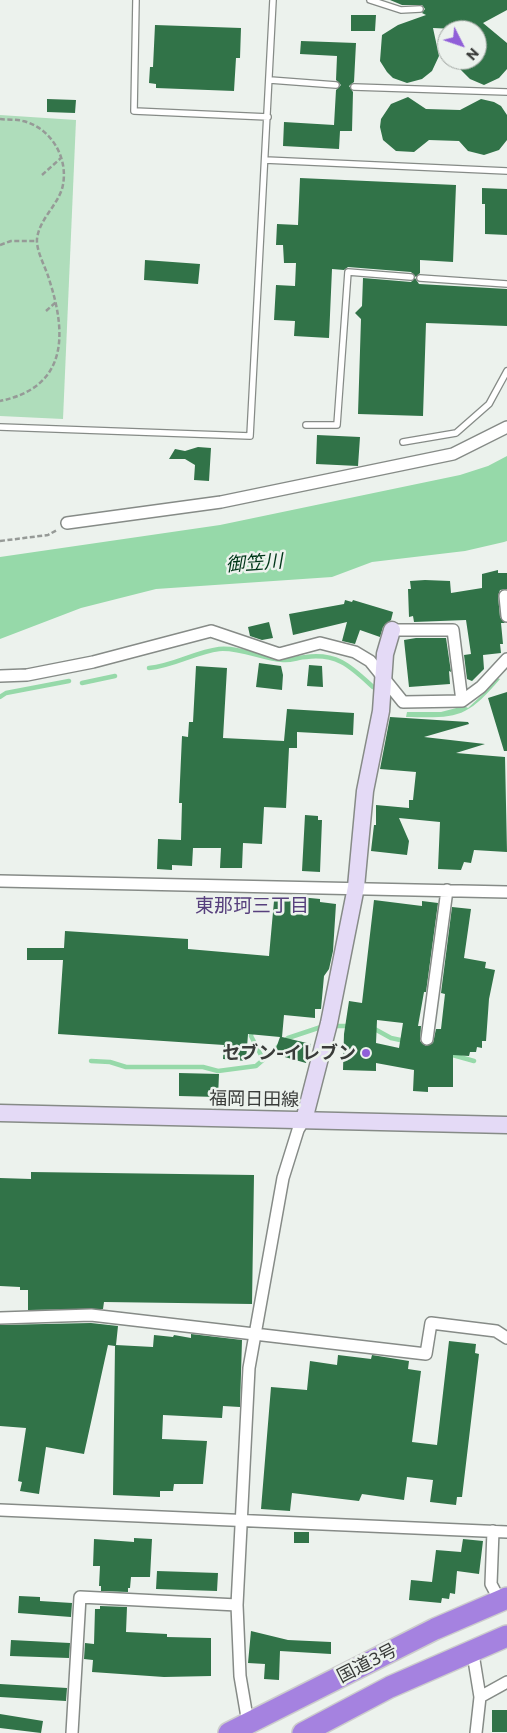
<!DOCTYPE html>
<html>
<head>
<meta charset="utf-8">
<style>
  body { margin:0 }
  #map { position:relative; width:507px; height:1733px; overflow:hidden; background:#ecf2ed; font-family:Commissioner,sans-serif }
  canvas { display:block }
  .north { position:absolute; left:437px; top:20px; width:50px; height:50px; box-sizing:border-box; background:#ecf2ed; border:1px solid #a4a9a5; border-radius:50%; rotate:131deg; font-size:14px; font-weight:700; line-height:20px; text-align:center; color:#393b39 }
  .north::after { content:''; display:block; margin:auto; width:18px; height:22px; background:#905fd8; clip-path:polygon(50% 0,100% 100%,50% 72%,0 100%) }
</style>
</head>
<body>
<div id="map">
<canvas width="507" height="1733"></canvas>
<div class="north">N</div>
</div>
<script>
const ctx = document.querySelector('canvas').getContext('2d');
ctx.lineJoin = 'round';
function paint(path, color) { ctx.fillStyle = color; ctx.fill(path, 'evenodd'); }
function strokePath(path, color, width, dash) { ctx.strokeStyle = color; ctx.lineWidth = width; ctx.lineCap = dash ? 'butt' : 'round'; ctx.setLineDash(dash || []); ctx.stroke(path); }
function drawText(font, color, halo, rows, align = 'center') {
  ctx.font = font + ' Commissioner,"Noto Sans JP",sans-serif'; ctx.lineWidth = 5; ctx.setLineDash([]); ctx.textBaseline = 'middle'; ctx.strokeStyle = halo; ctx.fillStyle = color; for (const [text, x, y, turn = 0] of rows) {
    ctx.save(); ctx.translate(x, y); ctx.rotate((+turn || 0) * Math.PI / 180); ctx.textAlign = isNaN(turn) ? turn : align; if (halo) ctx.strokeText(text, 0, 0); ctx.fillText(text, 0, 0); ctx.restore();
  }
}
const green = new Path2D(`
  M0,115l76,5 -13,299 -63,-3z`);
const water = new Path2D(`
  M507,456v85l-3,1 -39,9 -93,11 -40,15 -176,12 -75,19 -81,31v-82l220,-32 240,-50 28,-9z
  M495,677l5,2c-34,40 -43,39 -94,38l1,-5h34l23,-6 4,2 15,-14 -1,-3z`);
const stream = new Path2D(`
  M149,668c25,-2 46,-16 70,-19 21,-2 44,10 64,11 8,1 16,-3 23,-3 32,-4 45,10 67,30
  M82,683l33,-7
  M0,697l6,-4 63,-12
  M332,1026h19
  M371,1027l20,11 14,3
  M252,1029l-1,7 12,23
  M449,1054l25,7
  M91,1061l19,1 16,5h77l15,4 38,-5 32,-28 36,-12`);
const building = new Path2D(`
  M390,0h117v10l-24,13 24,20v26l-8,9 -15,7 -14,-6 -9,-9 -5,-10h21v-30l-44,-2 6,28 -7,15 -10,8 -15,4 -14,-5 -6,-6 -7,-11 2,-26 16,-10 28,-10 -4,-2 3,-4 -3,-4h-20z
  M351,15h25l-1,16h-24z
  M155,25l86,3 -1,30h-4l-2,33 -78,-3v-4l-7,-1 1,-16h3z
  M301,41l55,2 -2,39 -5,4 4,6 -1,39h-12l-1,18 -56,-3 1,-24 50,3 2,-35 5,-5 -5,-5 1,-24 -37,-2z
  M408,97l18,12 34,1 21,-11 13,3 7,4 6,9v25l-8,10 -15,5 -16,-4 -9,-10 -30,-1 -15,12 -18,-1 -13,-11 -3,-13 1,-8 10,-15z
  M47,99l29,1 -1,13 -28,-1z
  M300,178l156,7 -3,77 -33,-2v13l-4,4 -5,-5 -63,-5 -4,3 -12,-1 -3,69 -35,-2 1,-15 -21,-1 2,-35 19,1 1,-23h-12l-1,-18h-7l1,-21 21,1z
  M482,188l25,1v46l-22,-1v-30h-3z
  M145,260l55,4 -2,20 -54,-4z
  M363,278l48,4 4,-4 4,6 88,5v37l-81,-3 -3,93 -65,-2 3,-95 -6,-6 7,-7z
  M317,435l43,2 -2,29 -42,-2z
  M198,447l13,1 -2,33 -15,-1 1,-15 -10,-6h-16l6,-10 10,2z
  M498,570v3h9v16l-7,1 -2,6 2,21 5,6h-4l2,21h-3l1,9 -18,2 1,14 -12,12 -5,-2 -3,-24 7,-1 -5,-34 -52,2 -1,-6 -4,1 -1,-28h3l-1,-8 15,-1 25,1 1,12 31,-5v-14z
  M345,600l7,2 1,-2 40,12 -2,8 -8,7 -3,10 -20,-7 -5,14 -13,-3 5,-19 -54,13 -4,-21 55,-10z
  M269,622l4,16 -11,2 -12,-4 -2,-9z
  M416,638h30l5,34 -2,-1 1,13 -41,3 -5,-47z
  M259,663l22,3 2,9 -1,15 -26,-3z
  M309,665l13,1 1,21 -16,-1z
  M196,666l31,2 -4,70 61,3 3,-32 67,4 -1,22 -56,-3v16h-8l-3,60 -22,-1 -2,37 -19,-1 -1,25h-22l1,-20h-28l-1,18 -20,-1v5l-15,-1 1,-30 23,1 1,-37h-3l3,-67 6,1 1,-15h4z
  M507,692v59h-3l-16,-53z
  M390,717l78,5 1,2 -45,13 61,7 -29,9 49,4 2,95 -33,-2 -3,13 -7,-1 -3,8 -23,-1 2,-47 -41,-4 10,23 -2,14 -36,-4 3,-26h2v-20l33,3v-8h4l3,-28 -36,-3z
  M305,815l13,1v4h4l-2,52 -18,-1z
  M279,895l41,4v3l16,2 -3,47 -4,18 -5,7 -3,33h-6v9l-31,-3 -2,22 29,7 -5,19 -32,-9 6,-17 -32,-3 -2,27 -23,-2 1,-14 -166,-11 5,-74h-36v-12h37l1,-17 123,8v10l81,7 5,-55h5z
  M374,900l48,6v-5l16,2 -12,89h-2l-6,34h3l-1,15 6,5 7,-3 3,-14h5l4,-35 -4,-1 11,-86 19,2 -7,49 22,4 -1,6 10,2 -6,29 -3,42h-4v7l-5,-1 -1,5h-6l-1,4 -16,-1v32h-25v5l-15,-1 1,-21 -38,-7v8l-33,-1 1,-36 5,-33 13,2zM377,1020l26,3 -4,25 -23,-5z
  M179,1073l40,1 -1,23 -39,-1z
  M31,1172l223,3 -2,129 -148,-2 -1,7 -75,1v-20h-8v-3l-20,-1v-108l31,1z
  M91,1323l27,3 -2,19 37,2 1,-12 19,2 1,-2 17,3v-4l51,6 -2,67 -17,-1 -1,12 -59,-3 -1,24 45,2 -4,43h-29l-1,7h-13v6l-47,-2 2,-149 -7,-1 -24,109 -38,-7 -7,47 -19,-3 2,-9 -4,-1 8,-53 -26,-2v-101z
  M449,1341l27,3 -1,9 4,1 -17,143h-5l-1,8 -26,-3 3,-22 -26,-3 -3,23 -42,-6 -3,7 -67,-8 -2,18 -29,-2 10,-122 36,3 3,-29 27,4 1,-10 33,4 1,-4 37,6 -1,8 13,2 -9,71 25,3z
  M294,1532h15v11h-15z
  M134,1538l18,1 -2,38h-19l-1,11h-2v4l-27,-1v-5h-2l1,-20h-7l1,-27 40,3z
  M463,1539l20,2 -4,33 -22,-3 -2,23 -5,-1 -1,6 -7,-1 -1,5 -32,-3 2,-20 21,2 4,-32 25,2z
  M157,1571l61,2 -1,18 -61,-2z
  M19,1596l21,1v4l32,2 -1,14 -53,-4z
  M100,1606l27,1 -1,25 41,2v3l44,1v38l-47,1 -72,-5 1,-12 -9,-1 1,-16 9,1 1,-35h5z
  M251,1631l37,9 43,2v12l-51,-3 -1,29 -15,-1 1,-15 -17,-1z
  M11,1640l59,3 -1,15 -59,-2z
  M0,1684l67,4 -1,13 -66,-4z
  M492,1710h15v22h-15z
  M0,1714l43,7 -2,12 -41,-5z`);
const path = new Path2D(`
  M0,119c7,1 16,0 23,2 29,7 47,39 39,68 -6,18 -23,31 -25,50 -1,12 9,29 12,40 18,55 19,108 -49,122
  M42,175l19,-17
  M0,245l11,-4h26
  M46,311l10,-9
  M0,541l48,-6 9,-5`);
const lane = new Path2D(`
  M136,0l-2,111 134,6
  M370,0l31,10 19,-1
  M270,80l66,5
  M354,87l153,5
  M265,160l242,11
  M420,278l87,6
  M306,425h31l11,-153 63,5
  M0,427l250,9 23,-436
  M403,442l53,-9 33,-29 18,-33`);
const street = new Path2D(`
  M67,523l154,-21 232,-48 54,-27
  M505,596l2,20
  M392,630h61l9,71
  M0,676l27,-1 66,-13 118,-31 68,23 41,-11 35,9 15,9 33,41 59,-1 19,-14 26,-28
  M0,881l507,11
  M427,1039l20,-149
  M0,1318l91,-3 335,39 5,-31 65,8 11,7
  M0,1510l507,22
  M493,1531l-2,53 9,17
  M474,1660l6,37 -4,36
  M480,1697l27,-15
  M248,1723l-8,-47 -3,-71 12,-237 34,-190 15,-48 6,-10
  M72,1733l8,-136 157,8`);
const secondary = new Path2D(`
  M0,1113l507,12
  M304,1120l25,-97 27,-136 9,-96 16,-80 4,-57 7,-24`);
const highway = new Path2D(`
  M229,1733l206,-104 72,-31
  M303,1733l87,-46 117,-51`);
const markers = [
  [366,1053,5,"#905fd8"]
];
const poiNames = [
  ["セブン-イレブン",356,1053]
];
const streetNames = [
  ["福岡日田線",254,1099,1],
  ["国道3号",367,1663,-27]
];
const waterNames = [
  ["御笠川",254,563,-4]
];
const neighbourhoodNames = [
  ["東那珂三丁目",252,906]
];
paint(green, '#afddbb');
paint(water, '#96d9a9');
strokePath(stream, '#96d9a9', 4.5);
paint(building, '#317348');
strokePath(lane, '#868b87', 8);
strokePath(street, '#868b87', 14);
strokePath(secondary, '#868b87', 19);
strokePath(highway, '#ccc', 24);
strokePath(path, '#969a97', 2.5, [5, 2.5]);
strokePath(lane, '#fff', 5.5);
strokePath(street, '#fff', 11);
strokePath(secondary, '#e4daf6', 16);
strokePath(highway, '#a582e0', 21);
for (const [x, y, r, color] of markers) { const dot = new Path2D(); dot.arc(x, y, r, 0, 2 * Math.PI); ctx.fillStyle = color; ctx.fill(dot); strokePath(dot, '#ecf2ed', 2); }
drawText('bold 18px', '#393b39', '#ecf2ed', poiNames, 'right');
drawText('18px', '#393b39', '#ecf2ed', streetNames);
drawText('italic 19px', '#02381a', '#ecf2ed', waterNames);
drawText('19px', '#57407d', '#ecf2ed', neighbourhoodNames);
</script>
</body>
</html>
